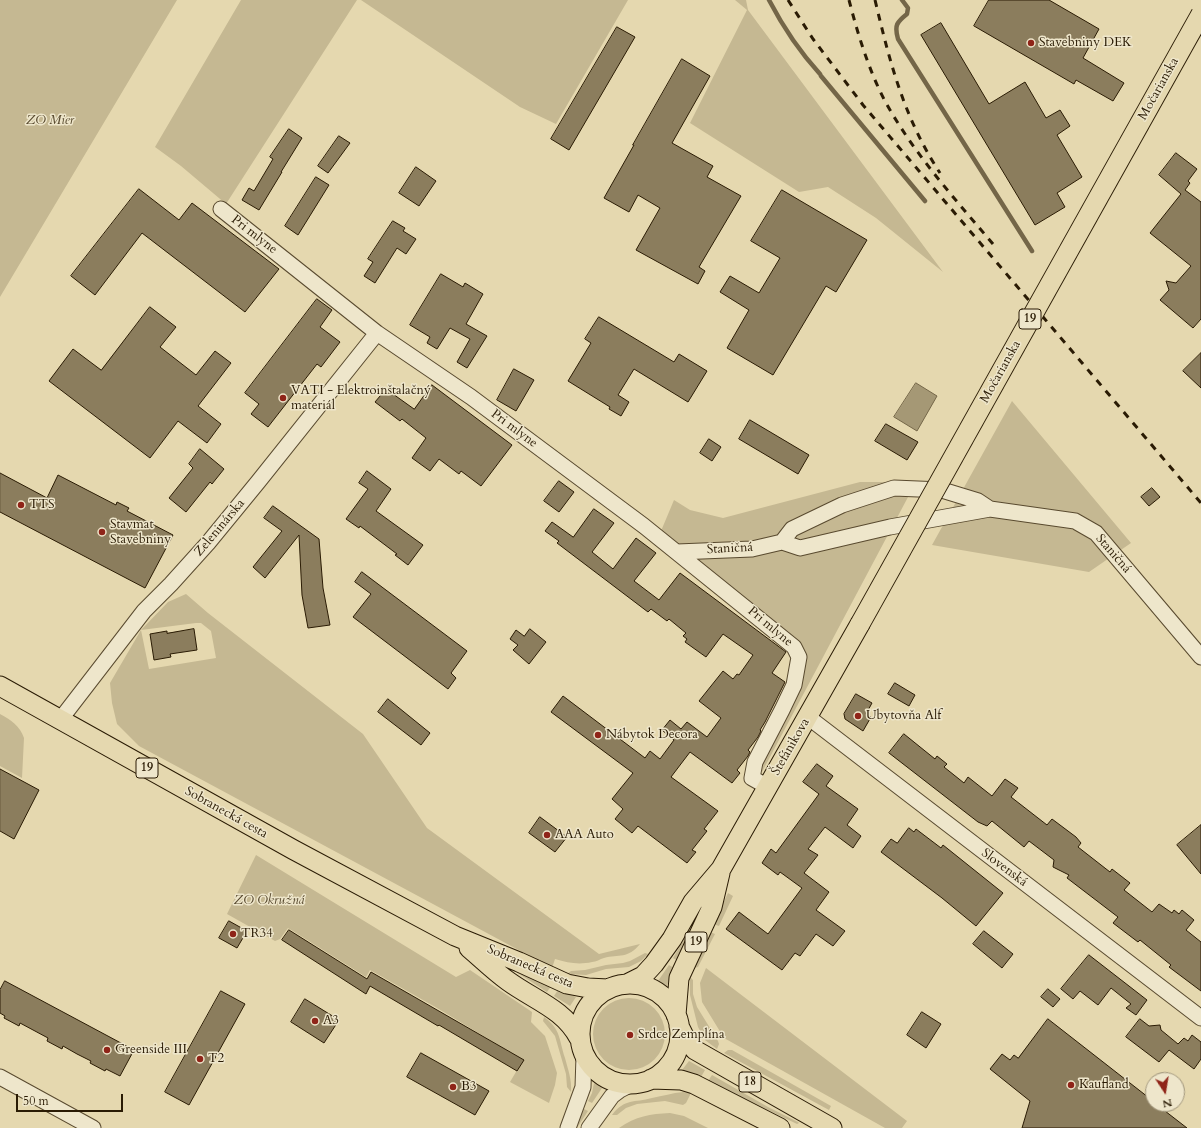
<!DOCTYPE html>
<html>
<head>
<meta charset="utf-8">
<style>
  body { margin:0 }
  #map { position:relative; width:1201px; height:1128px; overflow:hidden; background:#e5d8af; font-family:Cardo,serif }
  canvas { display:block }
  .north { position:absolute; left:1145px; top:1072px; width:40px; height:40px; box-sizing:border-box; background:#eee6cb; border:1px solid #a0957b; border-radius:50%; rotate:168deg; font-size:11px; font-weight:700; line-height:16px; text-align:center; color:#2a1b04 }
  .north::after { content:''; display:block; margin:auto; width:14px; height:18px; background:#8f2418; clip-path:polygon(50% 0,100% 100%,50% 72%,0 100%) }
  .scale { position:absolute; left:16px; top:1094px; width:107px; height:18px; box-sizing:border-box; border:2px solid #2a1b04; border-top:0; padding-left:5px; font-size:12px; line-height:14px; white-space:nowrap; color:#2a1b04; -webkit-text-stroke:3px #eee6cb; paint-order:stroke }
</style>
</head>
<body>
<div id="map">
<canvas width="1201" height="1128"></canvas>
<div class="north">N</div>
<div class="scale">50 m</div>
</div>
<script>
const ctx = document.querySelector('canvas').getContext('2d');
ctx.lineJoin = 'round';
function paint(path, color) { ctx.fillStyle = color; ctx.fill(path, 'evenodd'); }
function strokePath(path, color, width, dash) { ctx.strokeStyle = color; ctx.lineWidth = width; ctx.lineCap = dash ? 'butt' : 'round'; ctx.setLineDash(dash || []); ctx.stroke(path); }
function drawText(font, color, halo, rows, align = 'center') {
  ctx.font = font + ' Cardo,serif'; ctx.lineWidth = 3; ctx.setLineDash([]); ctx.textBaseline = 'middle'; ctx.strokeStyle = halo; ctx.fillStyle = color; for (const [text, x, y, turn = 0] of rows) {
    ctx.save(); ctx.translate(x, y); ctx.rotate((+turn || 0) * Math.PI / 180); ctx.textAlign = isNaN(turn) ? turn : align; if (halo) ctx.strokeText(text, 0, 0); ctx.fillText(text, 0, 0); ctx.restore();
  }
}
const green = new Path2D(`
  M0,0h177l-177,297z
  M241,0h116l-131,204 -45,-38 -26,-19z
  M361,0h267l-72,124 -36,-17z
  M735,0h11l2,10 195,262 -67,-54 -48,-31 -29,5 -109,-69 57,-113z
  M1012,401l119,142 -42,29 -157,-27z
  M860,482h56l-154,290 -2,-2 39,-83 8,-31 -8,-15 -138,-110 13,-31 16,10 33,8z
  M186,594l22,19 155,121 64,94 172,126 41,-10c-12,15 -21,10 -36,14 -4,1 -8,4 -12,4 -13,3 -24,1 -37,-3l-3,9 -413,-222 -22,-22 -5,-21 -2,-20 31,-53 27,-28zM196,623h5l10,8 5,27 -67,11 -8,-39z
  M0,714c11,6 20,12 24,24l-2,40 -22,-12z
  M256,855l200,122 14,-7 62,42 -1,10 14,14 12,37 -2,12 -6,18 -39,-21 13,-22 -86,-52 -67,-38 -4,7 -78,-49 -8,11 -5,2 -48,-27z
  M728,893l5,3 -14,30 -6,-2z
  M696,919l-18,42 -5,-3z
  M710,932l5,2 -17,33 -4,1h-1z
  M645,953l3,1 -7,7 -12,6 -23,2 -20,6 -19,-1 4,-3 14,-1 21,-5 17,-2 7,-2z
  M669,965l5,3 -4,7 -3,12 -9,-6z
  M510,968l41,18 -4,6z
  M706,968l201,153 -5,7h-17l-161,-90 -22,-36 -2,-19z
  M690,977l3,3v14l4,13 21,34 1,3 -2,5 -12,-9 -7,-13 -8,-32z
  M558,990l18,7 -6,9 -16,-10z
  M593 1034a36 36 0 1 1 72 0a36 36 0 1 1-72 0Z
  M544,1017c17,12 15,23 21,41 3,12 7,21 6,34l-4,-5 -1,-13 -11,-38 -12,-15z
  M728,1050h4l99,56 -2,4 -105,-57z
  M689,1061l16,9 -4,7 -19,-7z
  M712,1075l56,32 30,15 1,1 -2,1 -89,-43z
  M594,1083l8,5 -10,15 -4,-2 4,-8z
  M683,1092l8,1 -5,10 -3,2 -18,-4 -28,3 -11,4 -9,7h-5c13,-17 22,-12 40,-17 11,-2 20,-5 31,-6z
  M584,1109l4,2 -11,17h-3z
  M670,1113l14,3 24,12h-89c17,-12 31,-14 51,-15z`);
const water = new Path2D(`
  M916,383l21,13 -20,35 -23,-14z`);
const stream = new Path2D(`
  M769,0c14,27 30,51 51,74
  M902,0l6,8 -1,6c-10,8 -13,11 -9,25l134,212
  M821,76l104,125`);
const building = new Path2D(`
  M989,0h60l50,29 -16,29 41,25 -11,18 -37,-21 -2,4 -100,-58z
  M941,23l48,81 36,-22 21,36 14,-8 10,16 -13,9 25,42 -25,16 8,14 -30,18 -114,-190z
  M617,27l18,10 -66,113 -18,-11z
  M682,59l28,17 -38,67 41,23 -6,11 34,19 -42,71 6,4 -7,13 -62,-34 24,-42 -22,-13 -9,17 -25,-14 30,-53h-1z
  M289,129l13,9 -21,34h1l-23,38 -17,-10 7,-12 5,3 19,-32 -3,-2z
  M339,136l11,7 -22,30 -10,-7z
  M1176,153l21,16 -9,12 2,2 -5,7 16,12v117l-8,9 -33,-28 9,-10 -3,-9 10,2 15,-17 -41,-33 31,-39 -22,-19z
  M416,167l20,14 -17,25 -20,-13z
  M316,177l13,8 -31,50 -13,-9z
  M139,189l40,31 13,-17 87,66 -34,43 -103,-79 -47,62 -24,-19z
  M782,190l85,50 -31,52 -10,-6 -53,89 -46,-27 22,-38 -29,-18 10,-16 29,17 21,-35 -29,-17z
  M393,221l12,7 -2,3 13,8 -10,15 -9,-6 -22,35 -11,-7 9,-14 -5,-3z
  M441,274l22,13 2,-4 18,11 -17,30 21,12 -20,32 -10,-6 13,-23 -20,-11 -13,21 -10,-6 3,-6 -20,-12z
  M317,299l15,11 -12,17 20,15 -19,25 -4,-3 -49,63 -17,-13 8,-10 -14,-11z
  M150,307l26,20 -16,20 36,28 19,-24 16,12 -33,43 23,18 -14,19 -29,-22 -28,37 -101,-77 24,-32 28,21z
  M599,317l75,45 5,-8 28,17 -19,31 -54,-33 -16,26 11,7 -8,14 -12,-7 1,-2 -42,-26 23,-38 -6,-4z
  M1201,353v35l-18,-17z
  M514,369l20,11 -18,31 -19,-11z
  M432,385l80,60 -31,41 -20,-15 -2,3 -20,-15 -9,12 -18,-13 14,-20 -24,-19 -2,2 -25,-19 11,-13 28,20z
  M750,420l59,35 -11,19 -59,-35z
  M886,424l32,18 -11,18 -32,-19z
  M709,439l12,8 -9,14 -12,-8z
  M200,449l24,20 -12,15 -2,-2 -24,30 -17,-14 24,-30 -4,-4z
  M367,471l24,18 -15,22 47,34 -15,20 -13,-10 2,-1 -37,-28 -1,2 -13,-9 22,-30 -9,-6z
  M0,473l47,25 11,-23 58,30 1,-3 12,6 -2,3 46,24 -28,53 -145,-76z
  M559,481l15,11 -15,20 -15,-11z
  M1152,488l8,9 -11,9 -8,-9z
  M273,506l46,33 4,49 7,37 -22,3 -6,-33 -3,-60 -34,43 -12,-11 29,-36 -18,-13z
  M594,509l20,14 -22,29 21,17 23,-31 20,15 -22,28 25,19 21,-27 106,79 -14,21 13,9 -20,40 -5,8 1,1 -3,6 -10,13 2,2 -2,4 -11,14 3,3 -8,10 -42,-31 -19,25 47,34 -14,18 3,2 -15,19 4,2 -9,11 -49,-37 -6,7 -17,-14 8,-10 -11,-10 21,-26 -82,-61 12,-16 82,62 5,-7 10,8 14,-19 -12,-10 8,-10 11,9 6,-7 20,15 14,-19 -22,-17 24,-30 10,8 4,-5 2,1 14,-20 -30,-21 -17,23 -21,-15 2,-3 -4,-3 3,-3 -17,-14 -2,2 -16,-12 -3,3 -91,-69 2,-2 -14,-10 7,-9 21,15z
  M362,572l105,79 -16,22 5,5 -8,11 -95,-72 18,-23 -16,-12z
  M194,629l3,21 -27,4 1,3 -17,3 -4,-26 17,-3v2z
  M530,629l16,13 -17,22 -16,-14 5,-5 -8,-6 6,-9 8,6z
  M895,683l20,12 -6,11 -21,-12z
  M856,694l16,9 -6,11 5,3 -8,14 -18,-12 -1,-5z
  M388,699l42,34 -9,12 -43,-33z
  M904,734l31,25 2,-3 10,8 -3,3 20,16 4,-6 24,19 13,-17 13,9 -7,9 36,28 5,-6 24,18 5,6 -3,4 32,25 2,-3 18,14 -6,7 28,22 7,-8 13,9 2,-3 5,4 3,-4 12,10 -8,10 15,12v49l-32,-24 2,-2 -31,-25 -2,2 -25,-19 5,-6 -51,-39 2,-3 -16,-8 1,-7 -25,-19 -5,6 -32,-26 -5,5 -9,-4 -89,-69z
  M817,764l16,12 -7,10 32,23 -11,16 14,11 -8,12 -28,-21 -17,22 10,6 -14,18 25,19 -13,18 29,21 -12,15 -17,-12 -16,22 -5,-3 -13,17 -56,-41 13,-17 29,22 34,-46 -22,-16 -2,3 -16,-12 9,-14 5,4 43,-59 -16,-12z
  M0,769l39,21 -25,49 -14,-8z
  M540,817l27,20 -12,15 -26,-19z
  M1201,825v49l-24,-29z
  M909,828l5,4 2,-3 25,19 2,-3 60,48 -27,33 -34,-28 -61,-46 10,-13 6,4z
  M229,921l18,10 -10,17 -18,-10z
  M289,930l78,49 4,-7 153,88 -7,11 -78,-46 -1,1 -68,-40 -4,8 -84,-54z
  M984,931l29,23 -11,14 -29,-24z
  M1089,955l58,45 -11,15 -10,-7 5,-4 -20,-16 -13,17 -18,-14 -7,8 -12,-10z
  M5,981l129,69 -14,26 -14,-7 -1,2 -15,-8 1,-2 -14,-7 -14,-8 -1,3 -15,-8 1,-3 -28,-15 -1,3 -15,-8 1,-2 -5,-3v-23z
  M1048,989l12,10 -7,8 -12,-10z
  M221,991l24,13 -56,101 -24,-13z
  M305,999l34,21 -15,23 -33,-21z
  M922,1012l19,12 -15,24 -19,-13z
  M1048,1019l105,82v3h3l31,24h-165l8,-27 -40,-32 12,-15 8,6 4,-5 4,3z
  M1140,1019l9,7 11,-1 1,5 17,14 6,-6 4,3 4,-6 9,7v17l-7,10 -25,-19 -10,12 -33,-25z
  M421,1053l68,38 -14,24 -68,-38z`);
const minor = new Path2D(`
  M221,209l156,124 94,64 173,129 150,121 5,10 -5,28 -12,25 -27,52 -3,16 16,9
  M782,542l10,-13 50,-24 52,-17 48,2 36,11 12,8
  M677,552l75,-3 30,-7 18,6 90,-21 100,-18 85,12 21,12 105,124
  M808,717l393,301
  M60,720l84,-109 27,-27 37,-41 50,-61 119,-149
  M0,1077l93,51
  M568,1128l15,-41 1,-31
  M589,1128l23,-32 8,-6 12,-6`);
const major = new Path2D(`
  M0,686l294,164 161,86 64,26 48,22 21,4 20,1
  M469,948c13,11 25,23 39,33 26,19 56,28 71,57
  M580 1034a50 50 0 1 1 100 0a50 50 0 1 1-100 0Z
  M627,984l16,-8 11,-12 18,-25 21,-37 28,-33 139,-245
  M676,1015l3,-37 33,-71 8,-34
  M679,1026l6,12 10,12 137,78
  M651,1079l30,1 13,4 86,44`);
const rail = new Path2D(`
  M788,0l25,39 50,66 338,398
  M849,0c9,35 20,71 37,103 29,52 69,96 107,141
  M875,0c15,63 29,118 65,173`);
const majorBridge = new Path2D(`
  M860,624l341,-610`);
const markers = [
  [1031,43,4,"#8f2418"],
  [283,398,4,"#8f2418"],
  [21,505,4,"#8f2418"],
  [102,532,4,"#8f2418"],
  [858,716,4,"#8f2418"],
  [598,735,4,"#8f2418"],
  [547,835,4,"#8f2418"],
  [233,934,4,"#8f2418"],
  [315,1021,4,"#8f2418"],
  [630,1035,4,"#8f2418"],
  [107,1050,4,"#8f2418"],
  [200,1059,4,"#8f2418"],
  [1071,1085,4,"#8f2418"],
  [453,1087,4,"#8f2418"]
];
const shields = [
  [1030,319,22],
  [147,768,22],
  [696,942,22],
  [750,1082,22]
];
const shieldNames = [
  ["19",1030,319],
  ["19",147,768],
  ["19",696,942],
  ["18",750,1082]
];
const poiNames = [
  ["Stavebniny DEK",1039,43],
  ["VATI - Elektroinštalačný",291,391],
  ["materiál",291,406],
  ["TTS",29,505],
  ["Stavmat",110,525],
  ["Stavebniny",110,540],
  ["Ubytovňa Alf",866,716],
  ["Nábytok Decora",606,735],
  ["AAA Auto",555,835],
  ["TR34",241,934],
  ["A3",323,1021],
  ["Srdce Zemplína",638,1035],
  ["Greenside III",115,1050],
  ["T2",208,1059],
  ["Kaufland",1079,1085],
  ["B3",461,1087]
];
const streetNames = [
  ["Močarianska",1159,89,-61],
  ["Pri mlyne",254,235,38],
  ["Močarianska",1001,372,-61],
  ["Pri mlyne",514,429,37],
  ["Zeleninárska",220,528,-50],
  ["Staničná",730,549,-3],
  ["Staničná",1113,554,49],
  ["Pri mlyne",770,627,40],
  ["Štefánikova",791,747,-60],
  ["Sobranecká cesta",226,813,29],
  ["Slovenská",1004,868,37],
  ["Sobranecká cesta",530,967,23]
];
const parkNames = [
  ["ZO Mier",50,121],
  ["ZO Okružná",269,901]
];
paint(green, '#c5b892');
paint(water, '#a59875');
strokePath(water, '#746648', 1);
strokePath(stream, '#746648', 4.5);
paint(building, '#8b7d5d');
strokePath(building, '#2a1b04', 1);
strokePath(minor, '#594a2f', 17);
strokePath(major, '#2a1b04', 21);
strokePath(minor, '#eee6cb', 15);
strokePath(major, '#e5d8af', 19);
strokePath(rail, '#2a1b04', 3, [7, 7]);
strokePath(majorBridge, '#2a1b04', 21, []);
strokePath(majorBridge, '#e5d8af', 19);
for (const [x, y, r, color] of markers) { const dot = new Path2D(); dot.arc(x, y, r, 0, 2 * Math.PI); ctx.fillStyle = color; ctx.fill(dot); strokePath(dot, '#eee6cb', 1.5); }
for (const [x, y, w] of shields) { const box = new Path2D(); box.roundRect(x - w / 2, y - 10, w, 20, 3); ctx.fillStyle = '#eee6cb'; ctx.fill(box); strokePath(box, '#2a1b04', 1); }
drawText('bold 12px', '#2a1b04', null, shieldNames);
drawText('13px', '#2a1b04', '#eee6cb', poiNames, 'left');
drawText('13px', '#2a1b04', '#eee6cb', streetNames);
drawText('italic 13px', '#584a2f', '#eee6cb', parkNames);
</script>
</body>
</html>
